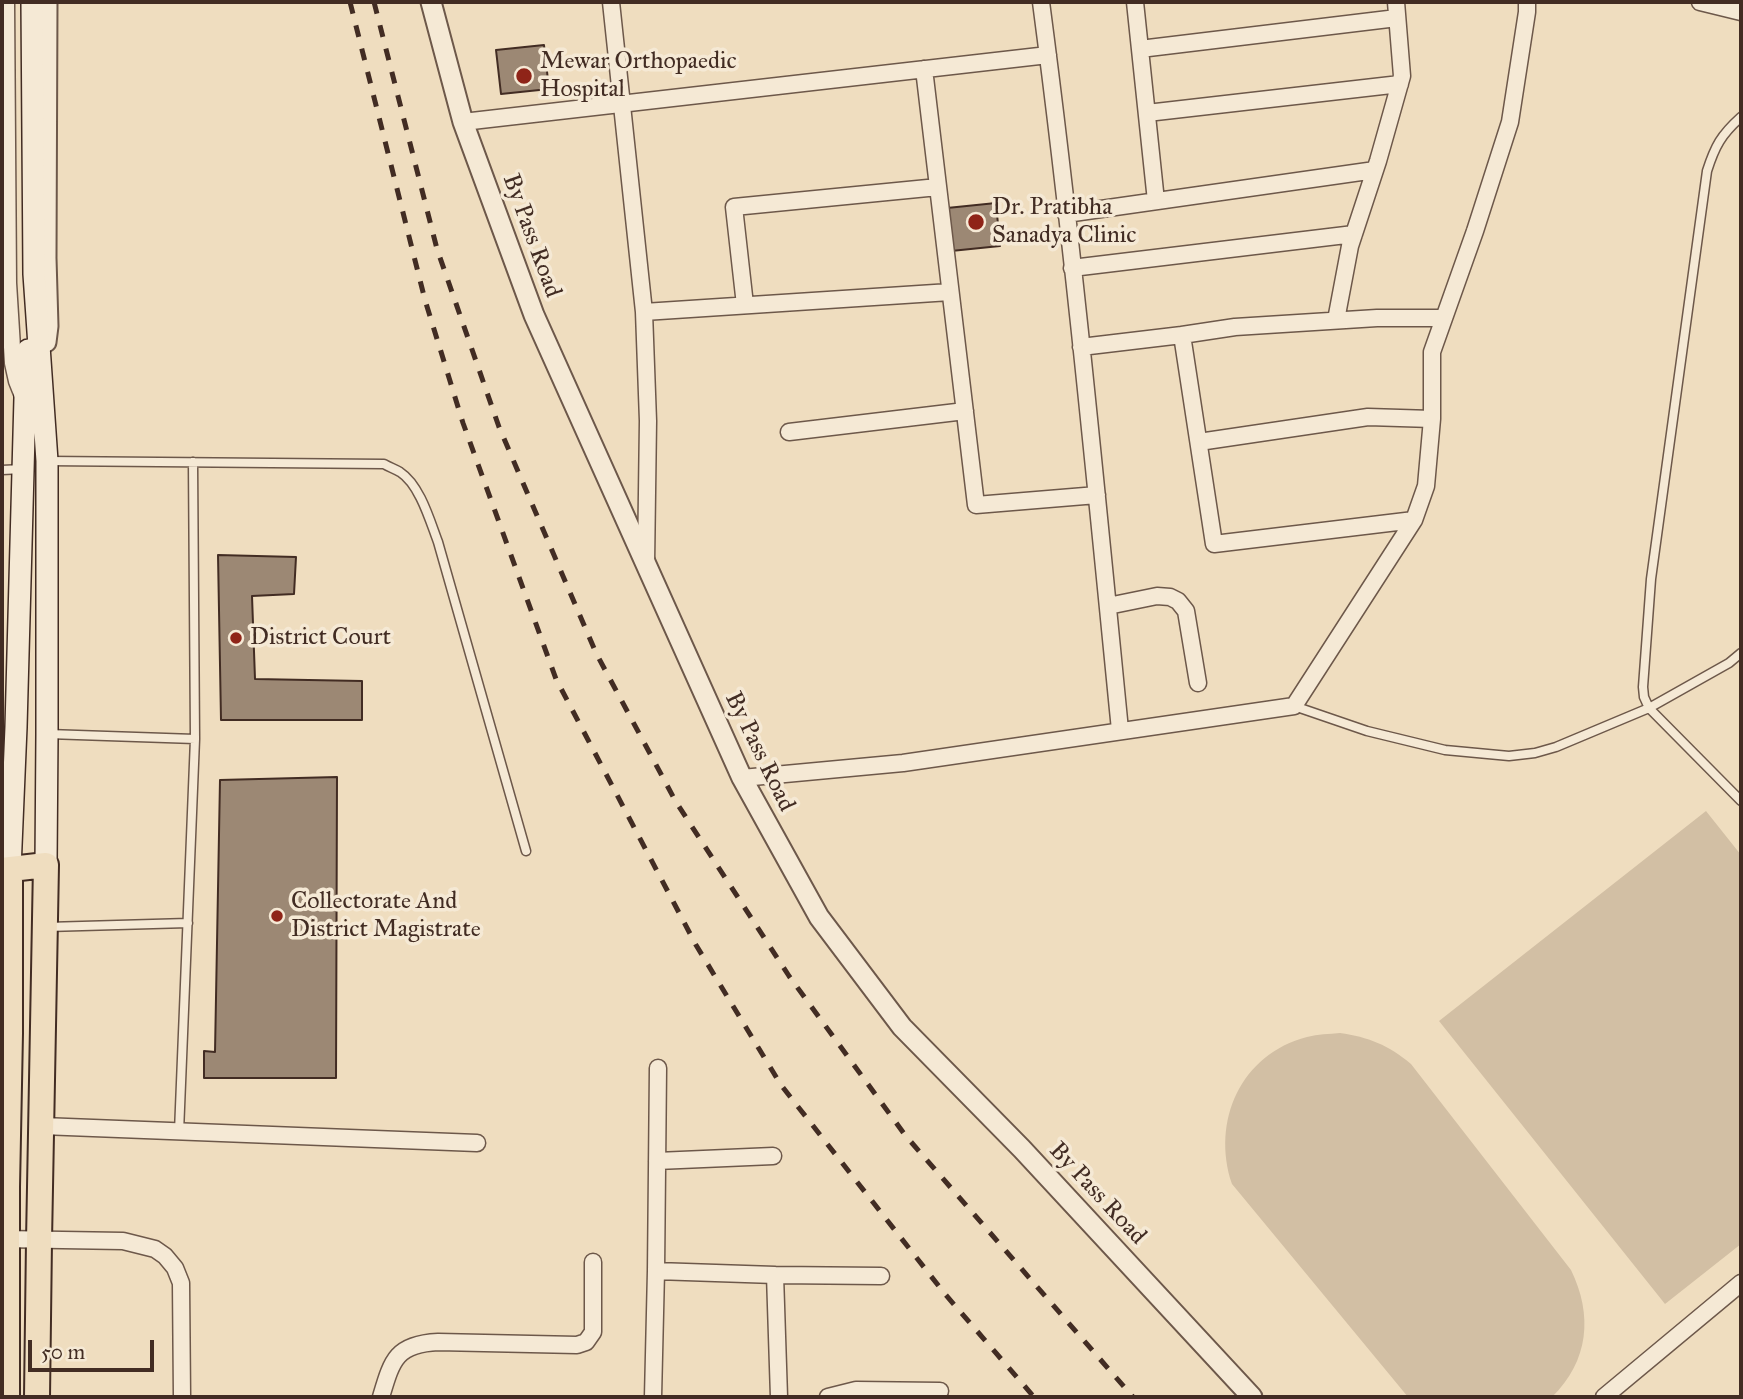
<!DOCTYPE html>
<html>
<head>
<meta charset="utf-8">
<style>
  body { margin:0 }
  #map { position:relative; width:1743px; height:1399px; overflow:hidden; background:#efddbf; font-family:"IM FELL Great Primer",serif }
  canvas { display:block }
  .frame { position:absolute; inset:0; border:4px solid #422c23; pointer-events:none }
  .scale { position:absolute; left:28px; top:1340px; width:126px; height:32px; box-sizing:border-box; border:4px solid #422c23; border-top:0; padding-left:9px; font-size:21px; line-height:24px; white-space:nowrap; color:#422c23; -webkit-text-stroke:5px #f5e9d5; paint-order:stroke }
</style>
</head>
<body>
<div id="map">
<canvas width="1743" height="1399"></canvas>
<div class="frame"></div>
<div class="scale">50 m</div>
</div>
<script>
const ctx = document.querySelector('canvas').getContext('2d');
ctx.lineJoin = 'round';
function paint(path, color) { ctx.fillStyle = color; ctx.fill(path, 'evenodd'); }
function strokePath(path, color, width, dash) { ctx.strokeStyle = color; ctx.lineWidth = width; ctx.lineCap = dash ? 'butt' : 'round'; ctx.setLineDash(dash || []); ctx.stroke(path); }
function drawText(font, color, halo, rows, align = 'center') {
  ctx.font = font + ' "IM FELL Great Primer",serif'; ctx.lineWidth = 7; ctx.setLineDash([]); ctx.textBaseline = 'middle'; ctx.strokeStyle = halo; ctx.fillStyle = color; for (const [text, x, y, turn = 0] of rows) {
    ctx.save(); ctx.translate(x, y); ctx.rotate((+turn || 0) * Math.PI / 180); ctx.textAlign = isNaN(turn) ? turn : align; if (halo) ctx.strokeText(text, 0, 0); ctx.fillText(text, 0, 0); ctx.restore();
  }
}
const green = new Path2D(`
  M1706,811l35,44v389l-76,60 -226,-283z
  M1340,1033c28,4 49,12 71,31l160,206c22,45 18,91 -19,127h-144l-176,-213c-21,-63 9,-130 75,-147 11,-3 22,-3 33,-4z`);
const building = new Path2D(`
  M544,45l5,44 -48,5 -5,-44z
  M996,203l4,43 -49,5 -4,-43z
  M218,555l78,2 -2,37 -42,2 3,83 107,2v39h-141z
  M337,777l-1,301h-132v-27l11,1 5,-272z`);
const service = new Path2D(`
  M1741,117c-20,18 -26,29 -34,54l-56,408 -8,108 1,10 5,11 92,93
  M47,461l337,3c5,3 11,5 16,8 20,13 30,49 38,70l88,309
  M2,470l21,-1
  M1294,706l73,25 78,19 64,6 26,-3 21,-6 93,-39 80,-45 12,-10
  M48,734l147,5 -2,-277
  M47,927l141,-4
  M179,1132l16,-393`);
const minor = new Path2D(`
  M6,2l2,281 5,80 4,18 6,15
  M611,2l33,310 4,109 -2,143
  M1041,2c32,242 55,485 79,728
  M1135,2l21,199
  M1700,2l41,10
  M1140,49l257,-31
  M924,69l52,436 121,-10
  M1147,113l253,-29
  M463,122l585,-67
  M1066,214l309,-44
  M1072,268l282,-34
  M745,305l-11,-98 204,-20
  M644,312l306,-20
  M1336,320l14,-74 28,-85 24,-85 -6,-74
  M1182,335l32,209 200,-24
  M1081,347l101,-12 53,-8 142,-9h67
  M789,432l176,-21
  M1199,442l169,-25 64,2
  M1108,606l49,-10 13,1 8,4 8,10 12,72
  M742,778l161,-15 391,-57 120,-186 12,-34 6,-67v-67l43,-121 35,-109 17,-110v-10
  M42,1126l435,17
  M657,1161l116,-5
  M2,1239l121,2 32,8 10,7 10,12 6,15 1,114
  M656,1271l2,-203
  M775,1275l106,1
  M381,1397c11,-37 15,-53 57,-55l139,3 9,-3 7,-10v-70
  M653,1397l3,-126 119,4 4,122
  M828,1397l28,-7 84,1
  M1604,1397l137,-114`);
const tertiary = new Path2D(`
  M431,2l32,120 71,193 208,463 77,139 83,110 120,122 230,248
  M46,342l2,-16 -2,-68 1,-256`);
const secondary = new Path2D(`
  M32,2l2,272 13,187v273l-1,131
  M10,869l6,-142 9,-329 3,-48`);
const primary = new Path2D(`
  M2,870l44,-5 -7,376 -2,156
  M7,1397v-210l3,-154v-164`);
const rail = new Path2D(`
  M350,2l75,298 38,123 93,256 140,266 85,140 164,209 89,103
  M374,2l63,247 62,178 97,226 80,149 113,174 116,159 228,262`);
const markers = [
  [524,76,9,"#8f2418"],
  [976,222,9,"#8f2418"],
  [236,638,7,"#8f2418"],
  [277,916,7,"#8f2418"]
];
const poiNames = [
  ["Mewar Orthopaedic",540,62],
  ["Hospital",540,90],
  ["Dr. Pratibha",992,208],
  ["Sanadya Clinic",992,236],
  ["District Court",250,638],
  ["Collectorate And",291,902],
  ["District Magistrate",291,930]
];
const streetNames = [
  ["By Pass Road",531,236,70],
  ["By Pass Road",759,752,64],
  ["By Pass Road",1097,1194,47]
];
paint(green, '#d2bfa4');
paint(building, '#9c8874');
strokePath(building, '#422c23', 2);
strokePath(service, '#6d584a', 11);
strokePath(minor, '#6d584a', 19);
strokePath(tertiary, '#6d584a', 23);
strokePath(secondary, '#422c23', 24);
strokePath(primary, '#422c23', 28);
strokePath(service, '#f5e9d5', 8);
strokePath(minor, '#f5e9d5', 16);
strokePath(tertiary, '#f5e9d5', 19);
strokePath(secondary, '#f5e9d5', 21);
strokePath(primary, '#efddbf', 24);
strokePath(rail, '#422c23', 5, [12, 12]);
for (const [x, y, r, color] of markers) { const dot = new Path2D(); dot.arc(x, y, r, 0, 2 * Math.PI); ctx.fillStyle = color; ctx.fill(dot); strokePath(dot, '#f5e9d5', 2.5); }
drawText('24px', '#422c23', '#f5e9d5', poiNames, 'left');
drawText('24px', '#422c23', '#f5e9d5', streetNames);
</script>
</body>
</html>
